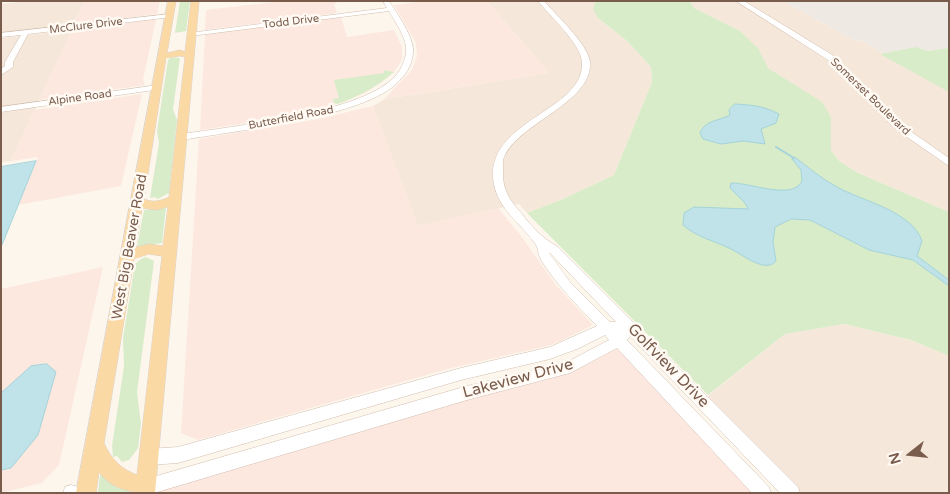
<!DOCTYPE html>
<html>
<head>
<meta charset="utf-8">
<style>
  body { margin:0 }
  #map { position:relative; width:950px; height:494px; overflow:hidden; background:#fdf6ec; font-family:"Varela Round",sans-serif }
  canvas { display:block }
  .frame { position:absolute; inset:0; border:2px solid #7a5c4d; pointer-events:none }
  .north { position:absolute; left:885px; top:429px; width:50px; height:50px; -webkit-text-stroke:4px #fffaf3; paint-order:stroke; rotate:254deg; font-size:14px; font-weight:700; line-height:20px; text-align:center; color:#7a5c4d }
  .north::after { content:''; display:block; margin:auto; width:18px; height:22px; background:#7a5c4d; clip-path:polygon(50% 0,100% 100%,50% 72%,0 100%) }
</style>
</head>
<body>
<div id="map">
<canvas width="950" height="494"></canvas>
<div class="frame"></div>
<div class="north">N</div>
</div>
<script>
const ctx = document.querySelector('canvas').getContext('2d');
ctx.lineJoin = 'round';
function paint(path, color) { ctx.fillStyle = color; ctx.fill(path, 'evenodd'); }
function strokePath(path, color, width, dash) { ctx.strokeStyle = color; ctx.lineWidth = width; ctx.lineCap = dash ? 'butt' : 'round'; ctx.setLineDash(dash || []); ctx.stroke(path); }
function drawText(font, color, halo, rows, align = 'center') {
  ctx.font = font + ' "Varela Round",sans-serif'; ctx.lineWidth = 5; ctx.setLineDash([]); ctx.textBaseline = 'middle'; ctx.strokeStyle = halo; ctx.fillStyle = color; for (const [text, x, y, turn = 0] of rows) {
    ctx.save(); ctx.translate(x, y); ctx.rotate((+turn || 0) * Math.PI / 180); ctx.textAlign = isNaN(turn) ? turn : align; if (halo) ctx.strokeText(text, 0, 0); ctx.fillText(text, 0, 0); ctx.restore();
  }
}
const residential = new Path2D(`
  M28,1h57l-13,25 -71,9v-31z
  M487,1h111l-3,2 3,15 29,23 24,26 1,15 -38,93 -51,24 -36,14 -8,-9 -101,22 -45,-120 12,-7 164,-26z
  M690,1h93l72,40 5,-1 24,13 32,-6 12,4 21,-3v164l-91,-39 -19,-12 -8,-11v-33l-9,-14 -54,-35 -10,-20 -18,-17 -46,-23z
  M72,30l-61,131 -10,1v-124z
  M844,324l67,16 38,16v137h-152l-93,-94 81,-65z`);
const commercial = new Path2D(`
  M85,1h75l-3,13 -84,10z
  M283,1h53l1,2 -3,1 3,9 -132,17 1,-20z
  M426,1h61l62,72 -165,26 28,-29 5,-14 -1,-13 -22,-38z
  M341,17l6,20 47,-7 8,17v12l-8,13 -12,10 -17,11 -40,15 -45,8v2l-80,12 5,-96z
  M156,19l-13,61 2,5 -106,15 33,-70z
  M142,94l-21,92 -103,19 20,-48 -27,4 23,-51z
  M373,106l45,120 80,-18 23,28 35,49 37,40 -34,17 -12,4 -96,22 -253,72 -17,-7 18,-294 119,-20z
  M103,267l-44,198 -17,18 -41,10v-204z
  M617,349h4l135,144h-606l320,-97 108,-27z`);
const industrial = new Path2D(`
  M783,1h166v47l-22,3 -11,-4 -32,6 -24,-13 -5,1z`);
const green = new Path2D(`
  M180,1h10l-4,30 -11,2z
  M598,1h92l4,7 46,23 18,17 10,20 54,34 9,15v33l8,11 19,12 91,39v144l-38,-16 -67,-16 -59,10 -77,61 -181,-182 36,-14 51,-24 38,-93 -1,-15 -24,-26 -29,-23 -5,-9 2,-6z
  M916,47l12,4 21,-3v44l-69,-38z
  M171,57l9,1 -7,51 4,11 -8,73 -11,6 -4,-2 -4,1 9,-55 -2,-12 11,-71z
  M384,70l10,2c-17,15 -35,24 -56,32l-4,-1 -1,-4 6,-1 -5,-18 50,-7z
  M166,208l-4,35 -25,4 7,-37z
  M146,257l8,4 -17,131 4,32 -3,24 -9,12 -7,2 -5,-6 -4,1 -1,-11 12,-80 -1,-28 12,-74 6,-5z
  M103,473l29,20 -34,-1 2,-17z`);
const water = new Path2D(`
  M735,104c17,1 29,2 44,10l-3,9 -15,6 4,15 -22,-3 -22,3 -18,-5 -3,-6c5,-13 19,-12 30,-18l-1,-5z
  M796,158c13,10 26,21 41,29 25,14 75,24 85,54l-5,15 32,24v6l-36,-26 -44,-10 -59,-30 -19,-1 -16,8 -2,15 3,19c-3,4 -8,5 -13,4 -11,-2 -22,-11 -32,-16 -16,-8 -35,-12 -48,-24l1,-12 10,-6 54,2 -3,-6 -15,-15 1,-5c17,-1 62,18 71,-2l-1,-11 -9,-11z
  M36,161l-34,84h-1v-78z
  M47,364l9,8 -18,63 -27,33 -10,2v-77l30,-27z`);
const stream = new Path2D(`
  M776,147l18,11`);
const minor = new Path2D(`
  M383,1h6c8,13 26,37 24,52 -1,13 -8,23 -18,32 -38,33 -161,46 -213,55l-4,-3 4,-3c53,-8 167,-20 207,-52 9,-7 15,-17 17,-29 2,-14 -11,-31 -17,-42l-198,25 -3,-2 1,-1 198,-25z
  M538,1h6c12,14 44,43 46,61 3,40 -69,60 -85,93 -3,5 -2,10 -2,15 -1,15 4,27 14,38 12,15 24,30 41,39l240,240 2,6h-20l-150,-157 -3,4 142,147 2,6h-19l-135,-145 -47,25 -103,27 -313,93h-14l-2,-6 2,-6 6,-2 321,-93 100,-24 42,-22 -4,-5 -28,14 -27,10 -89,21 -283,83 -29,2 -6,-2 -2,-6 2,-6 6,-2 29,-2 283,-79 89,-21 47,-21c-20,-21 -41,-42 -56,-66 -3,-6 -3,-14 -7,-18 -14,-19 -36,-34 -40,-58 -12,-64 91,-72 88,-122 -1,-18 -32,-46 -44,-61zM549,253h1l66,69h-6l-40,-40z
  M736,1h8l90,55 66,68 49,34v8l-55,-38 -66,-68z
  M170,14l3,2 -1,1 -144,17 -15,28v5l-12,8v-6l4,-3v-4l16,-27 -20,2v-4z
  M158,85h3v4l-160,23v-5z
  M71,485l7,2 2,6h-17l2,-6z`);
const major = new Path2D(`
  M168,1h8l-9,52 13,-3 5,2 6,-51h8l-44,492c-21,0 -42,-2 -56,-21l-3,21h-20zM180,56l5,1 -16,140c-8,4 -16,6 -25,2l22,-141zM168,207l-5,39 -14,-2 -13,3 6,-39 14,2zM149,254l13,2 -25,219c-16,-6 -26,-16 -33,-32l30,-184z`);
const farStreetnames = [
  ["Todd Drive",291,22,-7],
  ["McClure Drive",86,26,-7],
  ["Somerset Boulevard",870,97,44],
  ["Alpine Road",80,98,-8],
  ["Butterfield Road",291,118,-11]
];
const streetNames = [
  ["West Big Beaver Road",130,247,-80]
];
const nearStreetnames = [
  ["Golfview Drive",668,366,46],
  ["Lakeview Drive",518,379,-15]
];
paint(residential, '#f5e8da');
paint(commercial, '#fde8e0');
paint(industrial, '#efe9e4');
paint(green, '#d8ecc9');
paint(water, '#bfe3e8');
strokePath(water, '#a5d3da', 1);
strokePath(stream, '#a5d3da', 2);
strokePath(minor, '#d1beb0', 1);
strokePath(major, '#dad1cd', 1);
paint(minor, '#fff');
paint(major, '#fbd9a5');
drawText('11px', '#7a5c4d', '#fffaf3', farStreetnames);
drawText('14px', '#7a5c4d', '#fffaf3', streetNames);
drawText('16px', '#7a5c4d', '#fffaf3', nearStreetnames);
</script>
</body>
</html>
